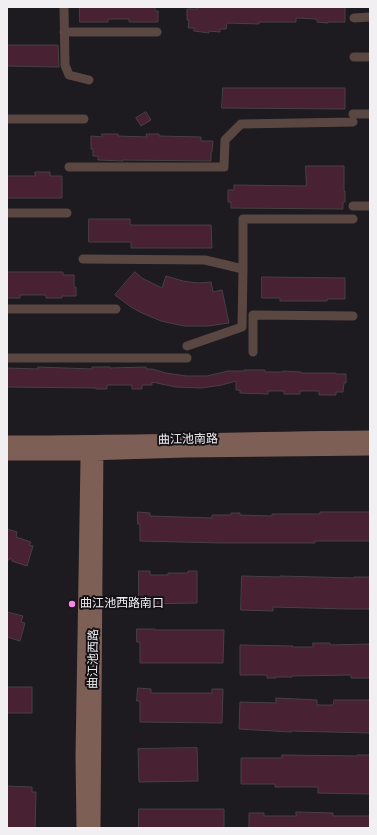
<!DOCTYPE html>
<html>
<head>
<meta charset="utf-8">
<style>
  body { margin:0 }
  #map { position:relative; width:377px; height:835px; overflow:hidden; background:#1d1b20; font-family:"Roboto Condensed",sans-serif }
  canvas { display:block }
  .frame { position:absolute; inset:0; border:8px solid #f1eff2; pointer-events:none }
</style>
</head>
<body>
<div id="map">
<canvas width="377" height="835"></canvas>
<div class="frame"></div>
</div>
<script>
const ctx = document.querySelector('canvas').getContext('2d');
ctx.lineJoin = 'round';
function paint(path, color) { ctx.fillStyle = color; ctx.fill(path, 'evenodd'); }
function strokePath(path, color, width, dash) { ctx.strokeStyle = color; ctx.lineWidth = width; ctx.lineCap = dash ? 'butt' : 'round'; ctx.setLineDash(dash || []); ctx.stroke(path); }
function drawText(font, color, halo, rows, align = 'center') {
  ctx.font = font + ' "Roboto Condensed","Noto Sans SC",sans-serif'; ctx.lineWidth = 4; ctx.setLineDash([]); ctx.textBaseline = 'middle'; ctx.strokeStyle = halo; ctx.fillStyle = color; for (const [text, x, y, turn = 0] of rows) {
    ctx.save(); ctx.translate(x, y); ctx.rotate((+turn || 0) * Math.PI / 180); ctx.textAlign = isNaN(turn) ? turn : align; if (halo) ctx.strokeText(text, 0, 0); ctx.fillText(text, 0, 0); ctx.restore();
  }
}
const building = new Path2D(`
  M80,7h75v4h3v11h-29v-3h-21v3h-28z
  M197,7h148v15h-17v1l-11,-1v-3l-21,-1v4h-37v2l-32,-1 -1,6h-6v3l-11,-1v2l-15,-2v-3h-6l1,-8h-2v-11h10z
  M7,45h51l1,22 -52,-1z
  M223,88h122v21l-123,-1z
  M146,112l5,8 -10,6 -5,-8z
  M102,134h16v2l29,1 -1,-3h13v2l42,1v4h12l-1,11h-1v9l-88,-1v1l-25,-1v-4h-5v-7h-2v-13l11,1z
  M306,166h38v25h1v11h-2v7l-112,-1v-6h-3v-12h6v-5l72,1z
  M35,172h15v4h12v22h-55v-22h28z
  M89,219h41v6h81l1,23h-81v-6h-42z
  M7,272h56v3h11v12h2v9h-14v2h-16v-3h-26v3h-13z
  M135,272l7,6 20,10 4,-12 17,5 7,1 8,1 13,-1 2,10 9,-2 7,33 -21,3h-24l-23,-5 -21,-9 -9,-5 -16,-12z
  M262,277l83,1v21h-18v2h-47v-3h-18z
  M38,367l54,2v-2h18v1l36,-1v2h6l14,4 20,3h21l21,-5h16v-1h21v2h18v-1l18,1v1h35v1h10v9h-2l-1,9h-7v3h-17v-4h-19v3h-16v-3h-16v3l-28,-1v-3h-4v-9l-14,4 -21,3 -25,-1 -24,-5v3h-10v4h-10v-4h-25v4h-11v-1l-89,-1v-19l31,1z
  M138,512l12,1v3l62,2v-3h19v-2h9v2l32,1v-2h48v-2h50v29h-55v2h-94l-81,-2v-17h-2z
  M7,529l10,3 -1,5 15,5 -2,3 4,1 -6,20 -15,-5v-2l-2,-1 -1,2h-2z
  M139,571h11v4h18v-2h20v-2h9v32l-58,1z
  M242,576l38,1v-1l74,2v-1h16v32h-22l-75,-2v4l-32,-1z
  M7,612l16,4 -2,6 4,1 -5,18 -13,-4z
  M137,629h18v1h69l-1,33h-83v-21h-3z
  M313,643h17v2l40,-1v34h-19v-3l-59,1v1h-16v1h-9v-3h-27v-30l53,1 -1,1h21z
  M7,687h25v26h-25z
  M138,688l13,1v4h61v-4h11l-1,34 -82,-1v-21h-3z
  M276,698l41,2v5h16l1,-5h36v33l-79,-2v1l-52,-3 1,-27 36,1z
  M197,748l1,33 -59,1 -1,-33z
  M282,755l75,1v-1h13v39l-52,-1v-6h-43v-3h-34v-26h41z
  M7,786l25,1v5h4l-1,36h-28z
  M139,809h85v19h-85z
  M296,812l37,1v3h37v12h-121v-15h15v3h32z`);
const street = new Path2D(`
  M64,7l1,58 4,10 20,5
  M354,18l16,-1
  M64,32h93
  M354,57h16
  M353,114h17
  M7,119h77
  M69,167h155l1,-27 16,-16 112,-2
  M353,206h17
  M7,213h60
  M83,259l122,1 38,9 -1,58 -55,19
  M243,269v-50h110
  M7,309h109
  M253,352v-37l100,1
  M7,358h180`);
const secondary = new Path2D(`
  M7,442c121,0 242,-4 363,-5
  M7,454h80l98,-3 185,-2
  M83,828l-1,-72 5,-296
  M94,828l3,-386`);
const markers = [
  [72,604,4,"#f987e9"]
];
const streetNames = [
  ["曲江池南路",188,440,-1],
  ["曲江池西路",94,659,-89]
];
const poiNames = [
  ["曲江池西路南口",80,604]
];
paint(building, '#482133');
strokePath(building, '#474143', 1);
strokePath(street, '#5b4741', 9);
strokePath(secondary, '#7e5f55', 13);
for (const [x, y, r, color] of markers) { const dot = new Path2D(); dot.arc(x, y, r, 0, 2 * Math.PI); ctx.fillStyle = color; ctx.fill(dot); strokePath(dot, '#141217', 1.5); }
drawText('12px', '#f1eff2', '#141217', streetNames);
drawText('12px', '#f1eff2', '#141217', poiNames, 'left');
</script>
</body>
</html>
